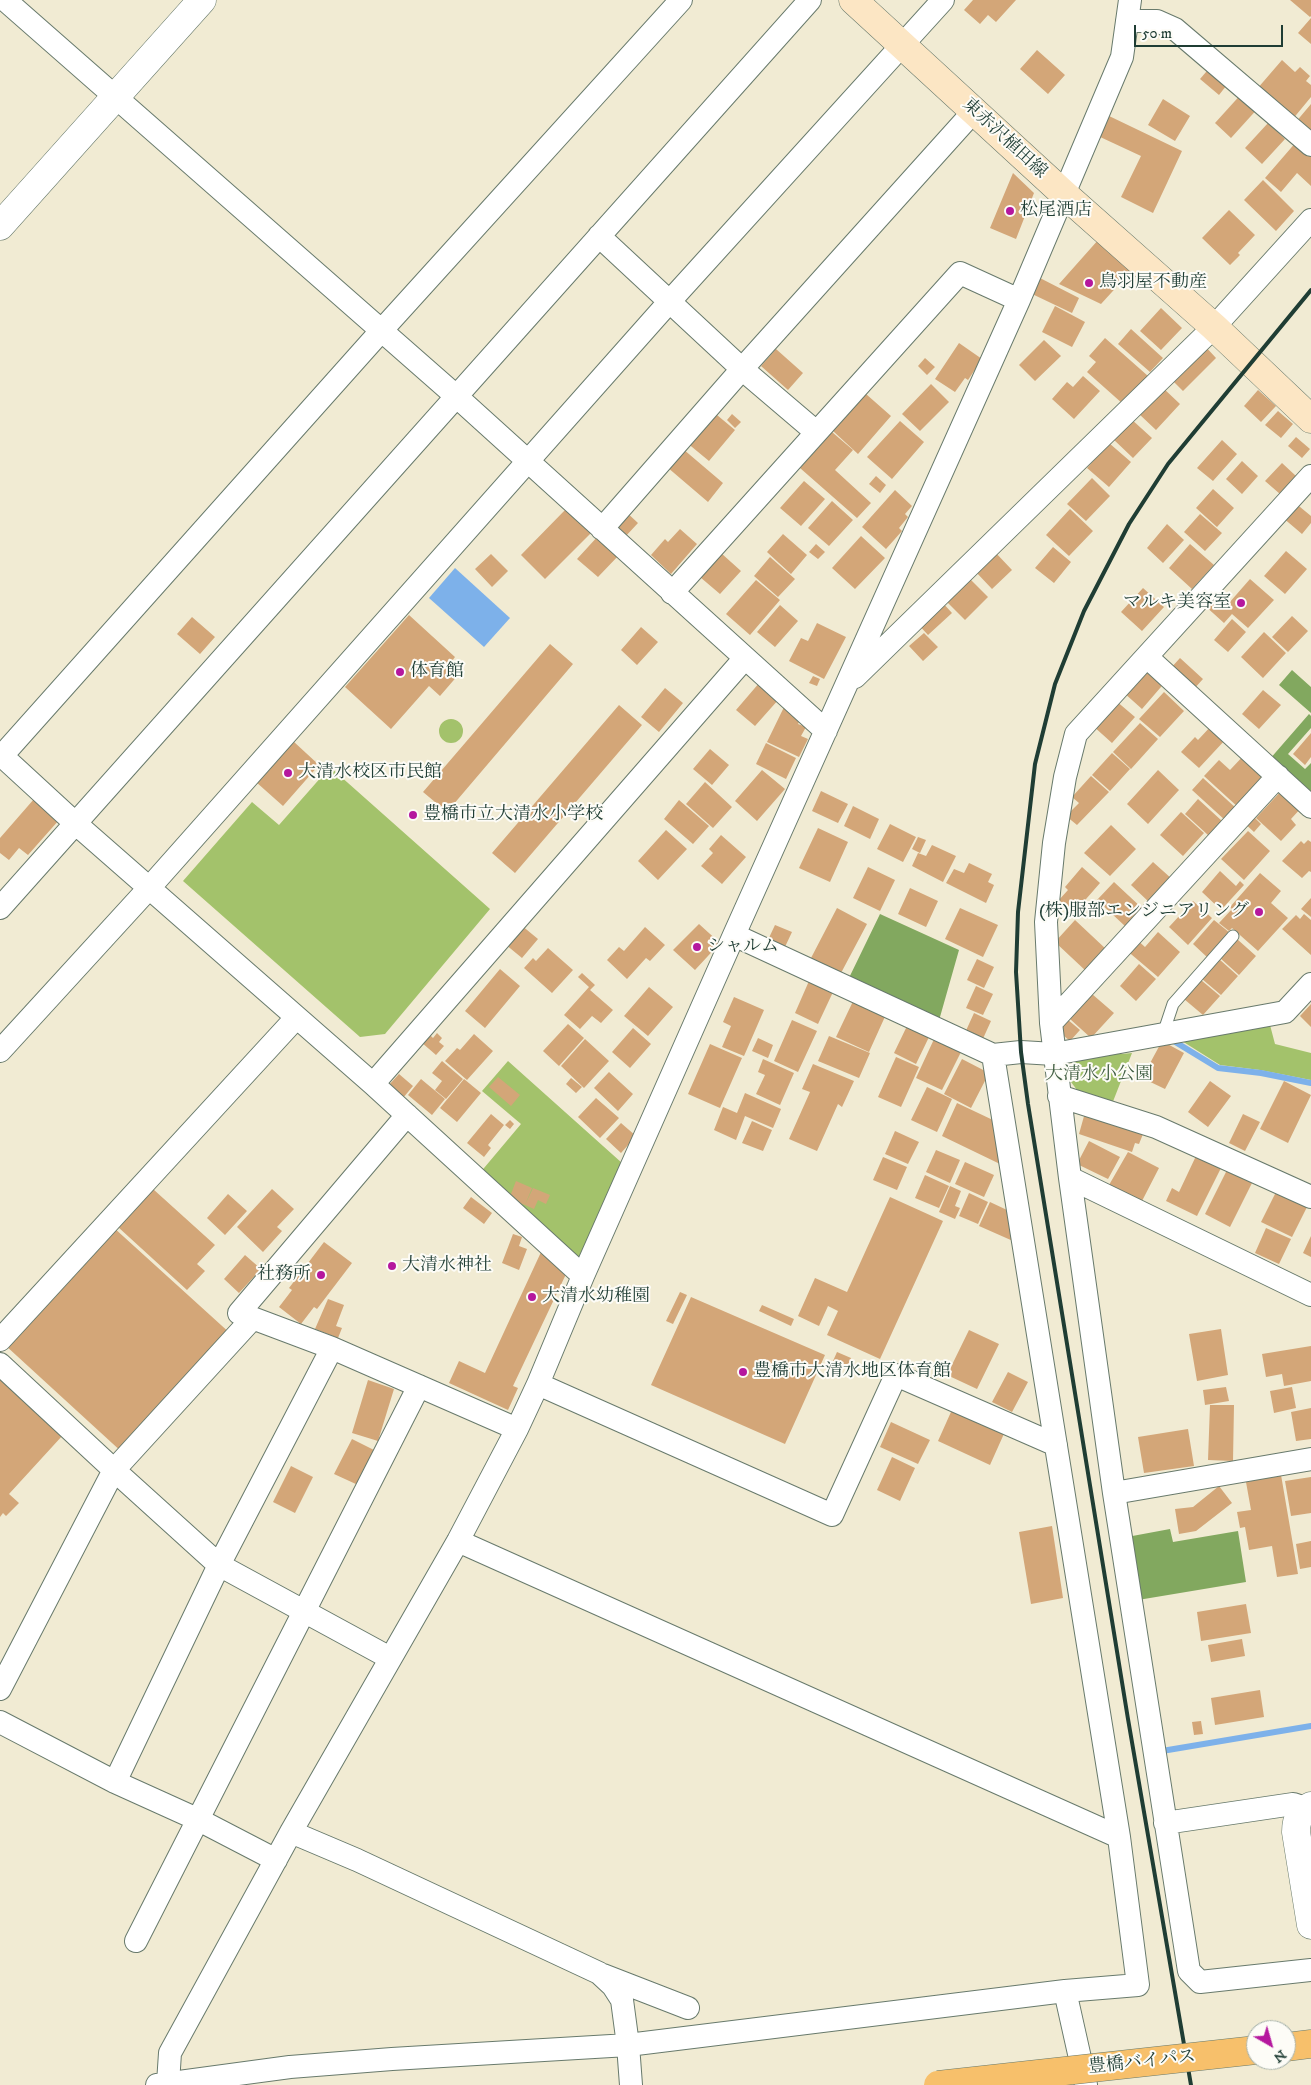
<!DOCTYPE html>
<html>
<head>
<meta charset="utf-8">
<style>
  body { margin:0 }
  #map { position:relative; width:1311px; height:2085px; overflow:hidden; background:#f1ebd3; font-family:"IM FELL DW Pica",serif }
  canvas { display:block }
  .north { position:absolute; left:1246px; top:2020px; width:50px; height:50px; box-sizing:border-box; background:#fdfcf7; border:1px solid #a4b0a9; border-radius:50%; rotate:142deg; font-size:14px; font-weight:700; line-height:20px; text-align:center; color:#1f3d34 }
  .north::after { content:''; display:block; margin:auto; width:18px; height:22px; background:#b5179e; clip-path:polygon(50% 0,100% 100%,50% 72%,0 100%) }
  .scale { position:absolute; left:1134px; top:25px; width:149px; height:22px; box-sizing:border-box; border:2px solid #1f3d34; border-top:0; padding-left:6px; font-size:15px; line-height:18px; white-space:nowrap; color:#1f3d34; -webkit-text-stroke:4px #fdfcf7; paint-order:stroke }
</style>
</head>
<body>
<div id="map">
<canvas width="1311" height="2085"></canvas>
<div class="north">N</div>
<div class="scale">50 m</div>
</div>
<script>
const ctx = document.querySelector('canvas').getContext('2d');
ctx.lineJoin = 'round';
function paint(path, color) { ctx.fillStyle = color; ctx.fill(path, 'evenodd'); }
function strokePath(path, color, width, dash) { ctx.strokeStyle = color; ctx.lineWidth = width; ctx.lineCap = dash ? 'butt' : 'round'; ctx.setLineDash(dash || []); ctx.stroke(path); }
function drawText(font, color, halo, rows, align = 'center') {
  ctx.font = font + ' "IM FELL DW Pica","Noto Serif JP",serif'; ctx.lineWidth = 4; ctx.setLineDash([]); ctx.textBaseline = 'middle'; ctx.strokeStyle = halo; ctx.fillStyle = color; for (const [text, x, y, turn = 0] of rows) {
    ctx.save(); ctx.translate(x, y); ctx.rotate((+turn || 0) * Math.PI / 180); ctx.textAlign = isNaN(turn) ? turn : align; if (halo) ctx.strokeText(text, 0, 0); ctx.fillText(text, 0, 0); ctx.restore();
  }
}
const green = new Path2D(`
  M439 731a12 12 0 1 1 24 0a12 12 0 1 1-24 0Z
  M330,767l160,142 -105,125 -25,3 -177,-156 69,-79 27,23z
  M1270,1025l5,19 36,9v27l-51,-10 -40,-5 -38,-24z
  M1116,1049l6,5 10,-1 -20,51 -35,-14 -6,-8 2,-18 8,-8z
  M508,1061l114,102 -44,99 -99,-88 42,-50 -39,-33z`);
const forest = new Path2D(`
  M1292,670l19,17v26l-32,-28z
  M1309,714l2,2v12l-23,26 17,15 6,-6v31l-42,-34z
  M880,914l79,36 -21,74 -91,-42z
  M1170,1529l3,13 65,-11 8,51 -108,18 -11,-63z`);
const water = new Path2D(`
  M455,568l55,50 -26,29 -55,-49z`);
const stream = new Path2D(`
  M1172,1040l46,28 43,5 50,10
  M1162,1751l149,-25`);
const building = new Path2D(`
  M973,0h43l-20,22 -8,-7 -8,9 -16,-14z
  M1290,0h21v16l-1,1z
  M1311,18v26l-13,-11z
  M1037,50l28,25 -17,19 -28,-25z
  M1282,60l13,12 5,-5 10,9 -4,5 5,4v12l-19,23 -35,-31z
  M1212,65l18,16 -11,14 -19,-16z
  M1244,91l16,15 -29,32 -16,-15z
  M1163,99l27,17 -15,25 -27,-16z
  M1311,104v32l-16,-13z
  M1107,115l75,36 -29,62 -32,-16 20,-41 -43,-20z
  M1268,123l17,16 -23,25 -17,-16z
  M1297,141l14,12v33l-14,-13 -16,19 -16,-14z
  M1013,173l21,20 -18,46 -26,-11z
  M1263,180l31,31 -18,20 -32,-31z
  M1229,210l26,25 -17,18 2,2 -10,10 -28,-27z
  M1099,239l34,30 -32,35 -42,-20z
  M1038,277l41,21 -7,15 -42,-20z
  M1055,306l30,16 -13,25 -30,-15z
  M1161,308l21,20 -21,22 -21,-19z
  M1131,329l32,29 -13,14 -32,-28z
  M1105,338l43,38 -25,28 -36,-32 9,-10 -7,-6z
  M1044,340l17,16 -26,25 -16,-16z
  M959,343l23,16 -14,21 -3,-2 -10,14 -20,-13z
  M1204,345l12,13 -33,33 -13,-13z
  M776,349l27,24 -15,17 -27,-24z
  M925,358l10,9 -8,8 -9,-9z
  M1083,376l17,15 -26,28 -22,-20 15,-17 6,5z
  M931,384l18,18 -29,29 -18,-17z
  M1162,387l18,17 -24,26 -18,-17z
  M1258,390l18,16 -15,16 -17,-16z
  M866,394l25,22 -33,38 -25,-23z
  M1278,411l15,13 -12,14 -16,-13z
  M732,414l9,8 -6,6 -8,-8z
  M717,415l18,15 -26,31 -23,-19z
  M1130,418l22,20 -19,20 -21,-20z
  M900,421l24,21 -32,37 -25,-22z
  M832,432l21,18 -18,20 36,33 -14,15 -57,-50z
  M1296,437l14,12 -8,9 -14,-12z
  M1222,440l15,14 -24,27 -16,-13z
  M1109,443l22,19 -22,25 -22,-19z
  M683,449l40,34 -15,19 -41,-35z
  M1242,461l16,15 -16,18 -16,-15z
  M1282,463l14,13 -16,18 -15,-13z
  M876,476l10,9 -6,8 -11,-9z
  M1092,478l18,18 -24,25 -19,-17z
  M804,481l21,18 -24,27 -21,-18z
  M1213,489l21,19 -17,19 -21,-19z
  M895,490l17,16 -7,8 3,3 -9,11 3,3 -16,18 -24,-22z
  M832,501l21,19 -24,26 -21,-18z
  M1294,502l17,14v7l-9,11 -20,-17z
  M566,509l25,24 -46,46 -24,-24z
  M1070,509l23,22 -24,25 -23,-21z
  M624,510l14,13 -13,14 -14,-12z
  M1200,514l22,19 -17,18 -21,-19z
  M1167,524l17,16 -21,23 -16,-15z
  M680,529l17,15 -26,30 -20,-19 14,-16 3,3z
  M783,534l24,21 -16,19 -24,-22z
  M599,535l21,19 -22,23 -21,-18z
  M861,536l24,22 -30,31 -23,-21z
  M816,544l9,8 -7,7 -9,-7z
  M1190,544l24,21 -22,24 -23,-21z
  M1053,547l18,15 -17,21 -19,-15z
  M1286,551l21,18 -22,25 -21,-18z
  M995,552l17,18 -20,19 -17,-18z
  M721,553l20,18 -21,23 -20,-17z
  M491,554l17,17 -16,16 -17,-18z
  M770,557l25,22 -17,18 -24,-21z
  M967,576l21,21 -23,23 -21,-21z
  M1250,579l24,21 -26,28 -16,-14 -8,9 -21,-19 12,-13 14,12z
  M756,580l24,20 -30,35 -24,-21z
  M1143,588l21,19 -22,24 -21,-19z
  M941,601l11,12 -24,22 -11,-12z
  M780,605l18,16 -23,26 -18,-15z
  M409,615l46,42 -6,8 10,9 -19,22 -11,-10 -38,43 -46,-42z
  M1292,616l16,15 -20,21 -16,-15z
  M192,617l23,20 -15,17 -23,-20z
  M1232,619l14,13 -18,20 -14,-12z
  M817,623l29,14 -22,42 -35,-18 12,-23 7,3z
  M641,627l17,15 -21,23 -16,-15z
  M1264,632l22,21 -23,25 -22,-21z
  M924,633l14,14 -15,14 -14,-15z
  M550,644l23,20 -126,148 -24,-20z
  M1180,658l23,21 -10,11 -23,-21z
  M1148,663l19,17 -25,29 -19,-17z
  M813,676l7,3 -3,7 -8,-3z
  M760,682l19,17 -24,27 -19,-16z
  M665,688l18,15 -24,29 -18,-15z
  M1263,690l18,15 -22,24 -17,-15z
  M1164,692l20,19 -24,26 -21,-18z
  M1115,700l20,17 -23,26 -20,-18z
  M619,705l23,20 -127,148 -23,-20z
  M785,705l18,9 -5,10 8,3 -5,9 7,3 -9,18 -32,-15z
  M1140,723l18,16 -27,30 -18,-17z
  M1212,725l14,14 -27,29 -18,-16 14,-15 3,3z
  M1311,733v24l-6,8 -12,-11z
  M293,741l26,24 -36,41 -27,-24z
  M766,743l30,15 -10,21 -30,-15z
  M710,749l19,16 -17,20 -19,-16z
  M1112,753l18,16 -20,22 -18,-16z
  M1246,753l24,22 -31,33 -35,-32 15,-16 11,10z
  M762,770l23,19 -28,32 -22,-20z
  M1158,770l21,20 -31,34 -21,-20z
  M1091,776l18,16 -32,33 -11,-9 13,-13 -7,-6z
  M1203,778l34,31 -11,12 -34,-31z
  M705,782l27,25 -19,21 -27,-24z
  M1283,789l19,18 -11,12 5,6 -15,16 -25,-23z
  M821,791l27,13 -10,19 -26,-12z
  M34,799l25,21 -31,35 -9,-7 -10,12 -9,-7v-15z
  M1198,799l24,22 -14,14 -23,-21z
  M679,800l30,26 -16,18 -29,-25z
  M853,806l26,13 -9,20 -26,-13z
  M1181,812l23,21 -21,23 -23,-21z
  M1249,812l12,12 -7,8 -13,-12z
  M890,824l26,13 -13,25 -26,-13z
  M1111,825l25,24 -26,27 -26,-23z
  M818,828l30,14 -18,40 -31,-14z
  M666,830l21,19 -29,31 -20,-19z
  M1248,831l22,20 -26,29 -23,-21z
  M721,835l25,22 -24,27 -21,-18 12,-13 -4,-4z
  M918,837l8,3 -6,13 -8,-4z
  M1308,840l3,2v30l-2,-1 -7,7 -20,-17 19,-20 3,3z
  M932,845l24,11 -13,26 -31,-16 6,-13 8,3z
  M1153,862l19,17 -22,24 -19,-18z
  M969,863l23,11 -4,8 6,3 -8,18 -40,-20 8,-14 10,4z
  M868,867l27,13 -15,31 -27,-13z
  M1082,867l18,16 -27,31 -15,-13 10,-11 -3,-3z
  M1220,871l16,15 4,-5 4,4 -23,25 -19,-18z
  M1260,873l21,18 -10,12 17,15 -30,33 -26,-23 -3,3 -10,-8 13,-14 -2,-2z
  M1114,882l29,27 -17,18 -29,-27z
  M910,888l28,13 -12,26 -28,-13z
  M1311,898v19l-10,-8z
  M1193,901l19,17 -24,27 -19,-18z
  M837,908l30,16 -26,49 -30,-15z
  M960,908l38,17 -15,32 -38,-18z
  M1304,914l7,6v35l-29,-26 14,-14 4,4z
  M1075,920l32,30 -20,22 -32,-30z
  M1214,920l16,13 -22,25 -15,-14z
  M699,924l21,19 -25,27 -22,-20z
  M521,925l17,14 -16,19 -17,-14z
  M775,925l17,7 -8,17 -17,-7z
  M645,927l20,18 -15,16 -4,-3 -19,21 -20,-19 12,-13 5,4z
  M1158,932l22,20 -22,25 -33,-28 10,-11 10,9z
  M1237,939l19,17 -17,19 -19,-17z
  M548,948l25,22 -21,23 -28,-25 9,-10 3,3z
  M977,959l17,8 -10,21 -17,-8z
  M1219,959l19,17 -17,19 -19,-16z
  M1139,964l17,15 -20,22 -16,-15z
  M500,969l20,17 -35,42 -20,-17z
  M582,973l13,12 -5,5 23,20 -12,13 -9,-7 -12,13 -16,-14 25,-28 -11,-10z
  M1201,980l19,16 -17,19 -19,-16z
  M809,981l24,11 -15,32 -23,-11z
  M976,986l17,8 -10,21 -17,-7z
  M649,987l24,20 -25,29 -24,-20z
  M1092,994l22,19 -23,25 -21,-19z
  M856,995l32,15 -19,42 -33,-15z
  M734,997l30,13 -20,46 -22,-9 9,-21 -8,-4z
  M1311,1004v23l-11,-11z
  M974,1013l17,8 -10,22 -17,-8z
  M1067,1019l13,11 -10,11 -13,-11z
  M792,1020l25,11 -19,41 -24,-11z
  M568,1024l16,14 -25,28 -16,-15z
  M907,1026l22,11 -13,27 -22,-11z
  M633,1028l18,16 -21,24 -18,-16z
  M428,1033l5,5 4,-5 5,5 -3,4 5,4 -8,9 -15,-13z
  M474,1034l19,17 -26,29 -22,-19 12,-13 3,2z
  M829,1036l41,17 -11,25 -41,-17z
  M935,1037l27,13 -20,40 -26,-12z
  M758,1038l15,7 -5,13 -16,-7z
  M585,1039l24,22 -25,27 -23,-22z
  M1162,1041l22,12 -19,36 -23,-11z
  M710,1044l32,14 -22,50 -32,-14z
  M896,1057l23,10 -18,40 -23,-10z
  M763,1059l31,14 -14,32 -24,-11 9,-19 -7,-3z
  M962,1059l27,14 -18,35 -27,-14z
  M442,1061l21,18 -17,20 -11,-9 7,-9 -10,-8z
  M813,1064l41,17 -12,26 -4,-3 -21,47 -28,-12 21,-47 -8,-3z
  M609,1072l24,22 -15,17 -24,-23z
  M399,1074l14,12 -10,12 -15,-12z
  M498,1077l22,18 -9,11 -22,-19z
  M571,1078l11,9 -6,6 -10,-9z
  M421,1079l24,20 -13,16 -24,-20z
  M464,1079l17,14 -24,29 -17,-14z
  M1210,1081l21,15 -23,31 -20,-15z
  M1284,1081l27,14 -23,48 -28,-14z
  M927,1087l25,12 -15,33 -26,-12z
  M745,1093l36,16 -8,19 -28,-12 -9,24 -22,-10 9,-23 14,6z
  M596,1098l23,20 -19,20 -22,-21z
  M957,1103l38,18 5,43 -58,-28z
  M1086,1109l59,20 -6,15 -4,-1 -3,9 -53,-18z
  M491,1114l13,11 -16,20 3,3 -7,9 -17,-14z
  M1243,1114l17,8 -15,29 -16,-8z
  M510,1120l4,4 -4,5 -5,-4z
  M752,1121l20,9 -9,21 -21,-8z
  M621,1123l15,13 -15,17 -15,-14z
  M895,1131l24,11 -11,22 -23,-10z
  M1089,1141l31,16 -12,22 -31,-15z
  M936,1150l24,10 -10,23 -24,-11z
  M1128,1152l31,16 -17,33 -33,-16z
  M1196,1156l25,12 -24,48 -31,-15 6,-13 7,4z
  M883,1157l24,10 -10,23 -24,-10z
  M965,1162l29,13 -10,22 -29,-13z
  M1227,1170l25,13 -22,44 -25,-13z
  M925,1175l24,11 -10,22 -24,-10z
  M516,1181l16,7 -7,17 -16,-6z
  M950,1186l11,5 -6,15 5,2 -5,11 -16,-7z
  M533,1188l17,7 -4,9 -8,-4 -4,9 -9,-4z
  M1278,1188l31,15 -17,34 -31,-15z
  M153,1189l62,56 -18,19 8,7 -18,19 -69,-63z
  M272,1189l22,20 -17,18 5,4 -19,21 -26,-25z
  M969,1193l19,9 -10,22 -19,-8z
  M228,1194l19,17 -22,24 -18,-17z
  M471,1197l21,16 -8,11 -21,-16z
  M890,1197l53,24 -63,138 -53,-24 11,-24 -10,-5 -9,20 -21,-10 17,-38 32,14z
  M990,1202l17,8 6,31 -34,-15z
  M113,1227l119,108 -108,119 -119,-109z
  M1266,1228l25,11 -12,25 -24,-11z
  M513,1234l9,3 -3,9 8,3 -8,21 -17,-7z
  M1311,1236v21l-8,-4z
  M324,1242l28,21 -35,46 -3,-2 -13,17 -22,-17 13,-17 -3,-2z
  M542,1250l25,22 -54,114 5,2 -10,22 -59,-27 10,-22 26,12z
  M245,1255l16,14 -22,24 -15,-14z
  M680,1292l7,3 -14,29 -7,-3z
  M691,1297l134,58 -40,89 -134,-59z
  M328,1299l16,6 -8,21 6,2 -4,10 -23,-9z
  M762,1305l32,14 -3,7 -32,-15z
  M1221,1329l7,46 -31,6 -8,-47z
  M969,1330l30,14 -22,45 -30,-14z
  M1311,1346v35l-27,5 -2,-12 -16,3 -4,-23z
  M837,1352l14,6 -4,10 -14,-7z
  M1008,1372l20,10 -16,30 -20,-10z
  M0,1378l63,57 -54,59 10,9 -13,13 -3,-3 -3,4z
  M368,1380l26,9 -16,52 -26,-8z
  M1226,1387l3,14 -24,4 -2,-15z
  M1292,1387l4,21 -22,5 -4,-22z
  M955,1403l52,24 -17,38 -52,-24z
  M1210,1405h24l-1,56 -25,-1z
  M1311,1408v31l-15,2 -5,-29z
  M891,1422l39,18 -12,24 -38,-17z
  M1188,1429l6,37 -50,7 -6,-36z
  M352,1439l22,11 -16,35 -24,-11z
  M892,1457l23,11 -15,33 -23,-11z
  M291,1466l22,11 -18,36 -22,-11z
  M1280,1469l18,105 -21,3 -5,-31 -23,4 -4,-23 -5,1 -3,-16 14,-2 -5,-28 25,-5z
  M1311,1477v36l-20,3 -6,-35z
  M1219,1486l13,17 -36,28 -17,3 -4,-25 18,-2z
  M1052,1526l11,72 -32,6 -12,-72z
  M1311,1541v26l-11,2 -4,-25z
  M1246,1604l5,29 -50,8 -4,-29z
  M1242,1639l3,17 -34,6 -3,-17z
  M1260,1690l4,27 -49,8 -4,-27z
  M1201,1721l2,13 -9,1 -2,-13z`);
const service = new Path2D(`
  M1163,1034l10,-30 60,-68`);
const minor = new Path2D(`
  M5,0l451,396 370,335
  M1127,21h30l18,8 136,116
  M599,236l143,133 74,63
  M1311,476l-235,258 -11,43 -11,66 -8,79 5,101 19,155 44,315 75,478 11,11 111,-12
  M602,529l140,-160 232,-258
  M672,593l288,-320 59,27
  M1148,658l163,149
  M855,677l359,-350 97,-107
  M0,754l75,69 298,261 210,192
  M0,758l381,-427 300,-331
  M0,908l810,-908
  M734,935l259,120 28,-3 33,2 231,-42 26,-28
  M1051,1023l227,-247
  M0,1051l150,-164 520,-586 273,-301
  M373,1084l372,-426
  M1059,1096l97,31 155,70
  M407,1115l-168,198 93,35 185,81
  M1070,1178l241,117
  M0,1340l296,-322
  M0,1364l114,106 105,95 171,93
  M538,1384l294,131 64,-140 160,70
  M1114,1493l197,-34
  M458,1541l661,296
  M0,1689l114,-219 138,-151
  M0,1722l115,60 84,38 77,40
  M115,1782l104,-217 113,-217
  M1165,1823l128,-19 12,4
  M291,1832l66,28 242,113 14,13 9,14 6,45 3,40
  M136,1941l283,-555
  M603,1975l85,33
  M1065,1991l21,94
  M168,2083l2,-30 121,-221 167,-291 59,-112 21,-45 45,-108 151,-341 285,-635 103,-243 8,-57
  M157,2085l133,-18 102,-8 236,-14 437,-54 73,-6 -19,-148 -126,-782`);
const tertiary = new Path2D(`
  M0,226l202,-226
  M1311,1806c-11,5 -15,14 -15,26l15,93`);
const secondary = new Path2D(`
  M853,0l211,194 150,133 97,92`);
const trunk = new Path2D(`
  M1286,2047l25,-3`);
const rail = new Path2D(`
  M1191,2085l-63,-366 -100,-615 -7,-52 -5,-80 2,-60 17,-148 20,-80 29,-73 45,-87 39,-60 143,-174`);
const trunkBridge = new Path2D(`
  M938,2085l318,-35`);
const markers = [
  [1010,211,5,"#b5179e"],
  [1089,283,5,"#b5179e"],
  [1241,603,5,"#b5179e"],
  [400,672,5,"#b5179e"],
  [288,773,5,"#b5179e"],
  [413,815,5,"#b5179e"],
  [1259,912,5,"#b5179e"],
  [697,947,5,"#b5179e"],
  [392,1266,5,"#b5179e"],
  [321,1275,5,"#b5179e"],
  [532,1297,5,"#b5179e"],
  [743,1372,5,"#b5179e"]
];
const streetNames = [
  ["東赤沢植田線",1004,139,43],
  ["豊橋バイパス",1142,2063,-6]
];
const poiNames = [
  ["松尾酒店",1020,211],
  ["鳥羽屋不動産",1099,283],
  ["マルキ美容室",1231,603,"right"],
  ["体育館",410,672],
  ["大清水校区市民館",298,773],
  ["豊橋市立大清水小学校",423,815],
  ["(株)服部エンジニアリング",1249,912,"right"],
  ["シャルム",707,947],
  ["大清水神社",402,1266],
  ["社務所",311,1275,"right"],
  ["大清水幼稚園",542,1297],
  ["豊橋市大清水地区体育館",753,1372]
];
const parkNames = [
  ["大清水小公園",1099,1075]
];
paint(green, '#a3c26b');
paint(forest, '#82a85f');
paint(water, '#7db1ea');
strokePath(stream, '#7db1ea', 6);
paint(building, '#d3a678');
strokePath(service, '#687a6c', 13);
strokePath(minor, '#687a6c', 24);
strokePath(tertiary, '#687a6c', 29);
strokePath(secondary, '#687a6c', 29);
strokePath(trunk, '#687a6c', 29);
strokePath(service, '#fff', 11);
strokePath(minor, '#fff', 22);
strokePath(tertiary, '#fff', 28);
strokePath(secondary, '#fce6c4', 28);
strokePath(trunk, '#f7c06b', 28);
strokePath(rail, '#1f3d34', 4);
strokePath(trunkBridge, '#687a6c', 29, []);
strokePath(trunkBridge, '#f7c06b', 28);
for (const [x, y, r, color] of markers) { const dot = new Path2D(); dot.arc(x, y, r, 0, 2 * Math.PI); ctx.fillStyle = color; ctx.fill(dot); strokePath(dot, '#fdfcf7', 2); }
drawText('18px', '#1f3d34', '#fdfcf7', streetNames);
drawText('18px', '#1f3d34', '#fdfcf7', poiNames, 'left');
drawText('18px', '#405e42', '#fdfcf7', parkNames);
</script>
</body>
</html>
